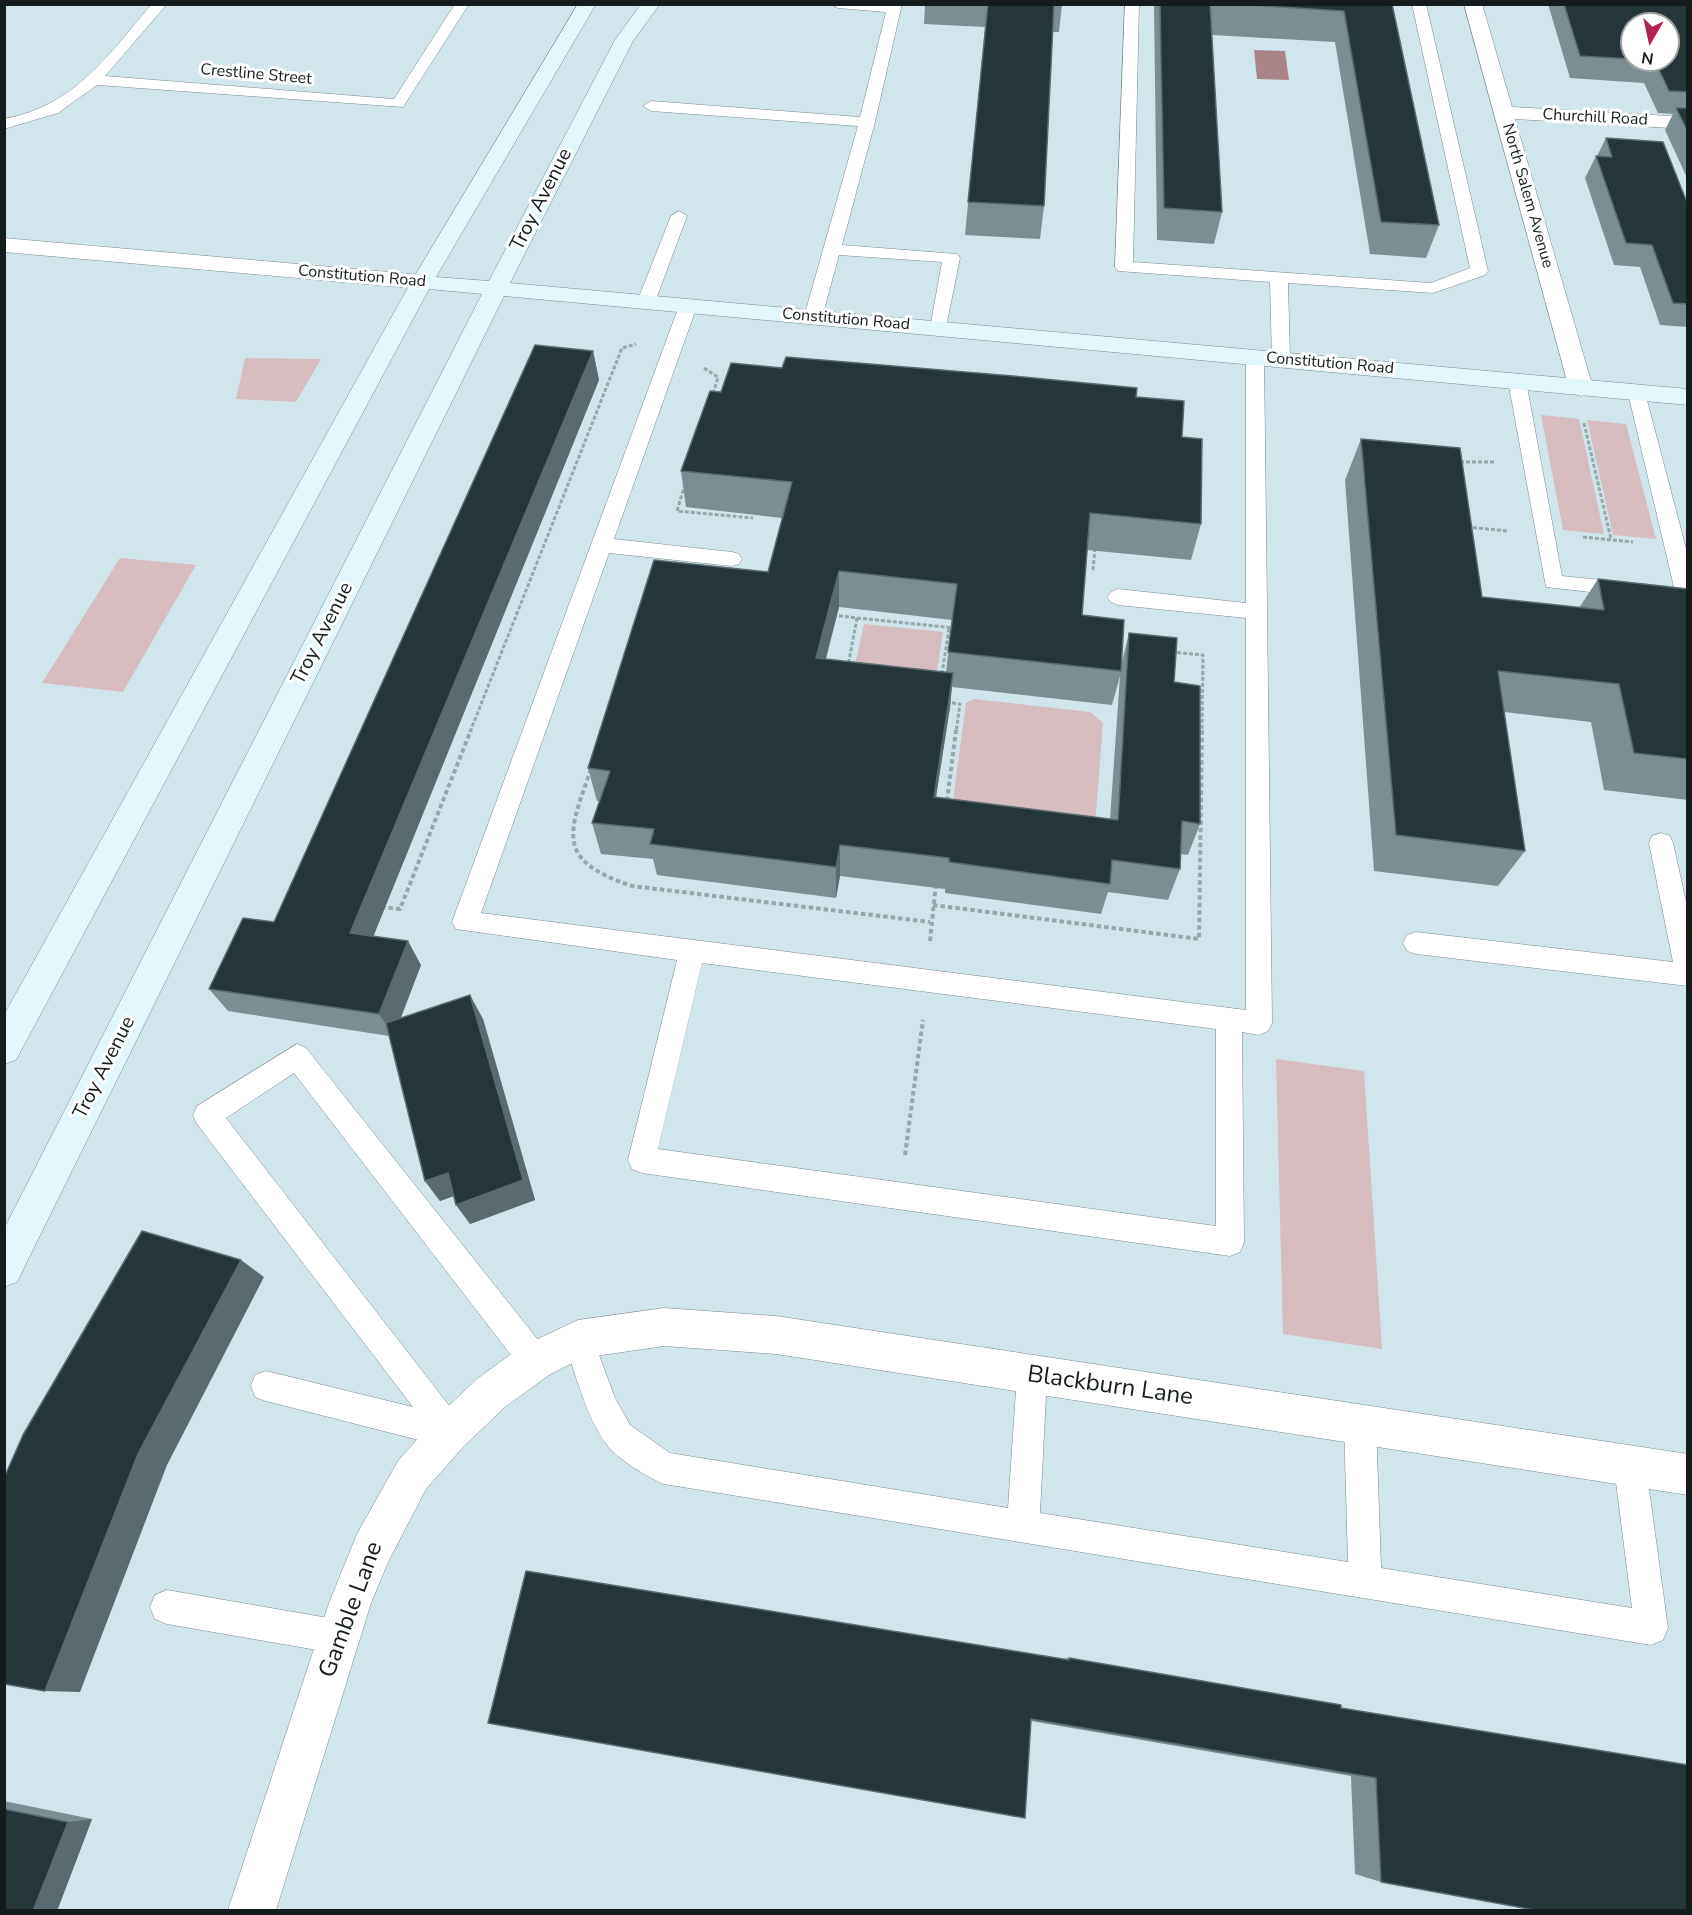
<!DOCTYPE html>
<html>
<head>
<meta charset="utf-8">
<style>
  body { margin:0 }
  #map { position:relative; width:1692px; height:1915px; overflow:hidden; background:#d1e6ec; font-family:"Nunito Sans",sans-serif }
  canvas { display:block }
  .frame { position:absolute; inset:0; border:6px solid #151c1e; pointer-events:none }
  .north { position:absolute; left:1620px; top:12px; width:60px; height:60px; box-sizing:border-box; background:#fff; border:2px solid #a1a4a5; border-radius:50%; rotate:189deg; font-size:16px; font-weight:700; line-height:24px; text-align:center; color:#151c1e }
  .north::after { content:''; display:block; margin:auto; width:21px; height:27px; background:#b2214f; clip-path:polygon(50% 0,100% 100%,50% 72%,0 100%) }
</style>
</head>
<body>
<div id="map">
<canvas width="1692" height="1915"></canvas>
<div class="frame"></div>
<div class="north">N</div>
</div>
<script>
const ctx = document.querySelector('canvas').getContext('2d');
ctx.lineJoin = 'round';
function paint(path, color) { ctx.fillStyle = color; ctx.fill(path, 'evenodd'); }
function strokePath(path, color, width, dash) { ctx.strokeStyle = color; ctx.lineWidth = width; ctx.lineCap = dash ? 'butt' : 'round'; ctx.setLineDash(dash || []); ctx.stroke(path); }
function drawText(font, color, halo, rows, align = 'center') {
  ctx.font = font + ' "Nunito Sans",sans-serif'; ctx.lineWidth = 6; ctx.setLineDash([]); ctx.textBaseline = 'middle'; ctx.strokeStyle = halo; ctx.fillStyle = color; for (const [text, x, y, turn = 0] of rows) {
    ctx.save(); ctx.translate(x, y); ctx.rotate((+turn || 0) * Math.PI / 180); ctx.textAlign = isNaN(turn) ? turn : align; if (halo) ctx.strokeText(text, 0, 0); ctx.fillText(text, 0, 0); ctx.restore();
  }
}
const green = new Path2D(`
  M245,358l76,1 -25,43 -60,-3z
  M1541,415l38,4 25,115 -41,-4z
  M1587,420l39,4 30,115 -43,-4z
  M120,558l76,7 -73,127 -81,-9z
  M864,624l79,8 -10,66 -83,-11z
  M974,699l116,13 13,11 -8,103 -145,-4 16,-119z
  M1276,1059l88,12 18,278 -99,-15z`);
const water = new Path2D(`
  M1254,50l31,1 4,29 -32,-1z`);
const pathFar1 = new Path2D(`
  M704,368l14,9 -5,17
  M1584,423l27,116
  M1460,462h34
  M685,484l-8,27 76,7
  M1467,527l41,4
  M1583,537l50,5
  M1093,570l2,-22
  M833,615l24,3 -9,48
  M857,618l98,10
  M1171,652l32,3 -1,77
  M942,674l7,-46
  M946,702l14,2 -4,28
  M470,732l152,-384 14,-4`);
const path = new Path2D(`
  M591,769c-23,66 -36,91 41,117l298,36
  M947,801l9,-71
  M933,905l266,34 3,-209
  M381,907l19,2 71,-179
  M930,941l6,-58
  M905,1155l18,-135`);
const lane = new Path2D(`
  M152,4h15l-62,72 289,23 61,-95h14l-66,103 -306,-22 -39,28 -54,16v-10c71,-13 104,-64 148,-115z
  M831,4h71l-27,118 -33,123 115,9 3,4 -15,74 -6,1 -9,-5 12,-66 -103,-7 -17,62 -9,5 -9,-5 54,-191 -207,-15 -8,-5 8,-5 209,16 26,-105 -48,-4z
  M1125,4h14l-6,258 298,21 39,-15 -58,-264h14l62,267 -3,4 -52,18 -145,-10 2,77 -9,6 -9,-6 -2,-78 -152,-11 -3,-4z
  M679,211l8,5 -32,86 -3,4h-12l-3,-4 34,-86z
  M688,301l9,5 -83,233 118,13 7,2 3,5 -3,5 -7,2 -123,-13 -128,360 765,97v-392l-128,-13 -7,-3 -4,-5 4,-5 7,-3 128,14v-246l9,-6 6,2 3,4 8,666 -4,8 -9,4 -17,-3 2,210 -4,10 -10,4 -588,-83 -10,-4 -4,-9 49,-200 -221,-31 -4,-7 227,-616zM702,963l514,66v197l-558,-77z
  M1517,375l9,6 36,195 112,11 -46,-194 2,-4h14l44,167v47l-142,-16 -38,-206z
  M1661,833l9,3 3,7 15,68v75l-272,-32 -9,-3 -4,-8 4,-8 9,-3 257,30 -24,-119 3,-7z
  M297,1044l9,4 240,302 4,11 -4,11 -11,4 -11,-4 -230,-299 -68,45 235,303 5,11 -5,11 -11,5 -184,-47 -11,-4 -4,-11 4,-11 11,-4 147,36 -216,-283 -4,-9 4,-9z
  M578,1324l11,4 26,70 15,27 40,28 338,55 9,-132 4,-11 11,-4 11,4 4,11 -7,137 308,49 -4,-139 5,-11 11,-5 11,5 5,11 5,145 251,40 -18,-141 5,-11 11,-5 11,5 5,11 22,161 -5,12 -12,5 -987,-161c-15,-6 -48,-26 -57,-39 -22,-30 -31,-71 -44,-106l4,-11z
  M167,1590l173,30 12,5 5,12 -5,12 -12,5 -173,-30 -12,-5 -5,-12 5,-12z`);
const street = new Path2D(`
  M1464,4h18l30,103 176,10v12l-173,-10 78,269 -3,5 -9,3 -9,-3 -3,-5z
  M4,238l418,37 8,2 3,5 -3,5 -8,2 -418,-37z
  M664,1308l112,8 912,138v41l-912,-141 -112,-8 -82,12 -33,17 -44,32 -41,39 -38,43 -38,73 -17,41 -95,307h-48l101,-307 28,-69 41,-73 38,-43 41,-39 44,-32 57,-27z`);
const secondary = new Path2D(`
  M578,4h18l-160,273 53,4 126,-241 26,-36h19l-27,37 -123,242 1178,106v16l-1184,-109 -487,986 -13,5v-58l478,-935 -53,-5 -413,771 -12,4v-49l407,-733z`);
const wall = new Path2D(`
  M925,4h137l-3,28h-6l-9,174 -4,33 -75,-4 20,-208 -61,-3z
  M1154,4h238l47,221 -13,33 -56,-4 -35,-212 -123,-7 10,177 -8,32 -57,-4z
  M1548,4h140v176l-23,-50 8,-16 -15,-1 -14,-30 -74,-5zM1632,24l36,36h-36z
  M1606,138l82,67v122l-28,-2 -20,-58 -26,-2 -29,-87 11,-22h1z
  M593,351l6,29 -226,556 48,29 -21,53 83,1 52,181 -65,24 -16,-28 -14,5 -15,-20 -36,-145 -161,-25 -19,-22 65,-67z
  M782,368l354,29 46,40 19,87 -10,36 -104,-10 -5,65 40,47 7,-29 45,49 26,142 -12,31 -8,-1v15l-12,31 -60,-8 -7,22 -156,-21v-4l-105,-13 -4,22 -179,-23 -4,-16 -52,-5 -9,-31 7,-22h-2l-9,-33 180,-196 14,-54 -96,-11 -5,-36 40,-79zM839,607l113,13 -6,52 -120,-13zM1120,676l-10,143 -174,-22 14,-90 2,-20 160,18z
  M1361,439l121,158 97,11 19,-29 90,10v211l-84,-10 -13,-68 -87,-10 21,139 -27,35 -124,-15 -29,-391z
  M1069,1658l272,50 347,57 -307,117 -26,-8 -4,-98 -320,-55 -543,2 576,-64z
  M4,1801l88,18 -35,92h-53z`);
const shadedWall = new Path2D(`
  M593,351l6,29 -234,577 -15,-24z
  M839,571v36l-22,85 -1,-34z
  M953,673l-3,34 -19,122 3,-32z
  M840,845v31l-4,22v-31z
  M408,941l13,24 -27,71 -15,-22z
  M470,995l13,24 52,181 -65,24 -14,-19z
  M448,1173l14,20 -22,8 -15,-20z
  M241,1260l23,17 -97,188 -87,227 -35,-1 93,-237z
  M92,1819l-35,92h-24l35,-89z`);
const building = new Path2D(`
  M988,4h66l-10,202 -76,-4z
  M1160,4h50l12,208 -58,-4z
  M1233,4h159l47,221 -58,-3 -37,-211z
  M1564,4h124v88l-19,-1 -14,-30 -14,-1h27v-36h-36v35l-52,-3z
  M1676,108h12v24z
  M1606,138l57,4 25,63v99l-15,-1 -21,-58 -26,-2 -30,-87 16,1z
  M535,345l58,6 -243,582 58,8 -29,73 -170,-25 34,-71 31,4z
  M786,357l227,19 124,12 -1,9 48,4 -2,36 20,2 -1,85 -111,-11 -8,102 42,5 -3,51 -173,-19 9,-68 -118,-13 -23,87 137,15 -19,124 184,23 11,-187 48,5 -3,44 26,4v138l-18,-3 -2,48 -68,-9 -2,24 -161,-22v-4l-109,-13 -4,22 -186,-23 4,-15 -62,-6 18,-52 -22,-3 66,-208 114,12 24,-90 -111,-11 29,-80 11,1 10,-29 51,5z
  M1361,439l99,9 22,149 122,13 -6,-31 90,10v170l-54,-6 -15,-69 -121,-13 27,180 -129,-16z
  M470,995l53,185 -67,25 -8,-32 -23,8 -39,-158z
  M142,1231l99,29 -103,194 -93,237 -41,-7v-206l19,-43z
  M526,1571l543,89v-2l272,47v3l347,57v146h-148l-159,-29 -5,-104 -345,-59 -6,99 -537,-95z
  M4,1809l64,13 -35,89h-29z`);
const farStreetnames = [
  ["Crestline Street",256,75,5],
  ["Churchill Road",1595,118,3],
  ["North Salem Avenue",1527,196,74],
  ["Constitution Road",362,277,5],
  ["Constitution Road",846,320,5],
  ["Constitution Road",1330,364,5]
];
const streetNames = [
  ["Troy Avenue",542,200,-63],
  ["Troy Avenue",323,634,-63],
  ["Troy Avenue",105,1068,-63]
];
const nearStreetnames = [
  ["Blackburn Lane",1110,1387,8],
  ["Gamble Lane",352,1610,-70]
];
paint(green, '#d7bcc0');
paint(water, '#a88388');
strokePath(lane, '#778a90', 1);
strokePath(street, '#778a90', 1);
strokePath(secondary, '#778a90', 1);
strokePath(pathFar1, '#97a8ad', 3, [4, 2]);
strokePath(path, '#97a8ad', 4, [4.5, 3]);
paint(lane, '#fff');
paint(street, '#fff');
paint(secondary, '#e1f7fc');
paint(wall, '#7b8e94');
paint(shadedWall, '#596b70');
paint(building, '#25363b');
strokePath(building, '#596b70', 1.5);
drawText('16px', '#151c1e', '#fff', farStreetnames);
drawText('20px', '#151c1e', '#fff', streetNames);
drawText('24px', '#151c1e', '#fff', nearStreetnames);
</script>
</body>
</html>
